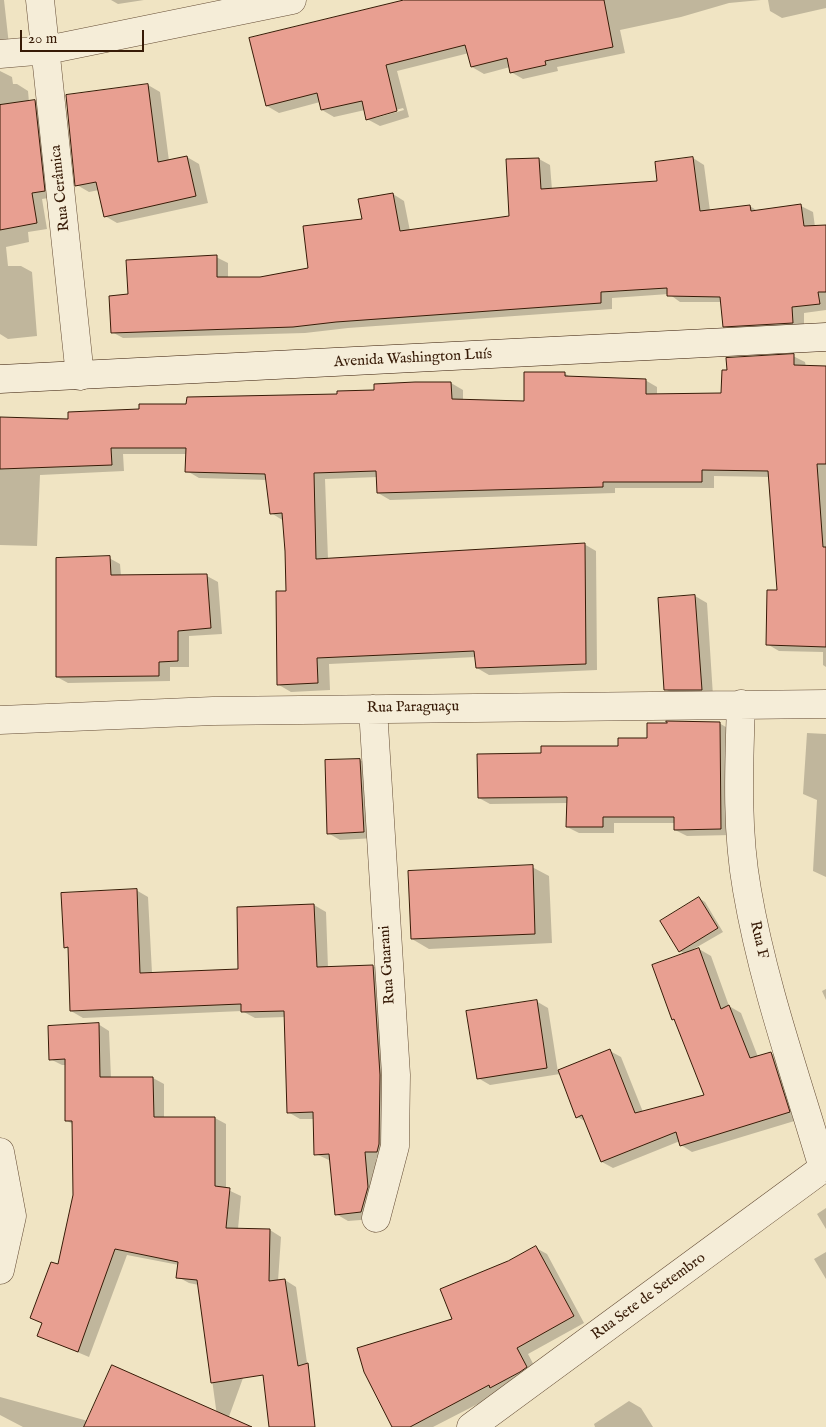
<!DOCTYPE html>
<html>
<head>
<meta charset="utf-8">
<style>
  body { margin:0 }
  #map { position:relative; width:826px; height:1427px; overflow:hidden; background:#f0e4c3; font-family:"IM FELL English",serif }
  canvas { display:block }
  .scale { position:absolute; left:20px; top:30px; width:124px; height:22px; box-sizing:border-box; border:2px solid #371b07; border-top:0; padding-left:6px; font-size:15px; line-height:18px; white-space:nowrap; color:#371b07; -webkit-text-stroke:4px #f5edd8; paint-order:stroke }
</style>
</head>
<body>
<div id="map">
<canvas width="826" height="1427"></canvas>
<div class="scale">20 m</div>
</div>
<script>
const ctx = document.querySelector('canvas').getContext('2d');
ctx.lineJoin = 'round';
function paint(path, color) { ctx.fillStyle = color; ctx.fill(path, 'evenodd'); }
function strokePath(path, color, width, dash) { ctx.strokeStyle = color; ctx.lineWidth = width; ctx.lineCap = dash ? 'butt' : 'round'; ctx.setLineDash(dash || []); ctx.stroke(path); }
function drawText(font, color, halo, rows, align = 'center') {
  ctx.font = font + ' "IM FELL English",serif'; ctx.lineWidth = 4; ctx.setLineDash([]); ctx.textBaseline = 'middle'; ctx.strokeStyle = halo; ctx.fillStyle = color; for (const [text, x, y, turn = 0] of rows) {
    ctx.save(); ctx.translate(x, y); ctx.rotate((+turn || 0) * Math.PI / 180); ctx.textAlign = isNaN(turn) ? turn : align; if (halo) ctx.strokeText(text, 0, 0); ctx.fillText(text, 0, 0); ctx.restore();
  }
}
const shadow = new Path2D(`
  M0,0h4l5,45 -9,5z
  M111,0h33l-26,4z
  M413,0h348l-32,3 -48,14 -61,13 5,23 -68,14 1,4 -35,8 -12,-7 -1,-5 -26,7 -12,-7 -3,-14 -72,18 12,46 -29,9 -13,-7 -2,-9 -31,7 -12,-7 -2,-8 -41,11 -12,-7zM403,108l1,2 -29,8v-2z
  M768,0h58v8l-44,10 -12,-7z
  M0,71l12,6 1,7h4l11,7 1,11 6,-1 11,6 9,90 -13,2 5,30 -19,3 1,10 -23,5 2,19h13l11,6 5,64 -29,3 -8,-5z
  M148,85l12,7 9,69 18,-4 12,7 9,39 -91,20 -12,-7 -6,-26 -10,2 -12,-7z
  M693,158l11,7 6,46 40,-5 9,6 42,-6 12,6 2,15h11v83l-22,3v16l-68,3 -12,-6 -2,-24h-42l-11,-8 -57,4v11l-264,19 -43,5 -182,5 -11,-6 17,-37 87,-38 12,6v15h32l49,-9 84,-75 11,7 6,30 100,-14 29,-58 11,6 2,25 106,-8z
  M793,356l12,6 1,5 20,1v299l-3,-2v-13l-44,-1 -12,-7 11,-53 -8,-114 -56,-1v12h-99v5l-225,7 -12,-7v-16l-53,2 3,80 256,-15 12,7 1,119 -108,5 -12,-7 -1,-11 -147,7 1,26 -39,2 -12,-7 8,-93 -3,-71 -13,-8 -4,-33 -68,-2 -12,-7v-17h-64l1,17 -84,4 -3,71 -37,-1v-127l70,2 118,-15 150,-10 113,-12 12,7v11l62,1 39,-29 8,5 73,2 12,7v8h66z
  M109,558l11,6 1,12h86l11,6 4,52 -33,2v31h-19v14l-102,2 -11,-6z
  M695,596l12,7 6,93h-35l-13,-7z
  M719,723l12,7 1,105 -45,1 -12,-6v-7h-61v10h-35l-12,-6 1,-24 -78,1 -11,-6 63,-43 77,-8z
  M807,733l19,1v143l-13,-6 4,-71 -14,-6z
  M360,760l12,7 3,71 -35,2 -12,-7 -2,-71z
  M532,867l17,9 3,67 -123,6 -17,-10z
  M136,890l12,7 4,76 87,-3 -1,-62 76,-3 12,7 2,56 45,-2 12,7 4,185h-13l3,36 -6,25 -25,2 -12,-7 -5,-53 -15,-7 -2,-35h-14l-12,-7 -2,-95 -31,1 -13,-7 -159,7 -12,-7 -2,-62 -4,-2z
  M699,898l6,4 18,30 -31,18 7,-1 12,7 18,50 12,7 17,44 13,-4 12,7 18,59 -109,33 -11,-7 -1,-4 -67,27 -11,-6 -17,-41 -8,-4 -17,-43 -70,11 -12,-7 58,-77 12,7 10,64 52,-21 11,6 22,55 63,-16 -29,-74 -4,-3 12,-65 -5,-3z
  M826,989v11l-4,-9z
  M98,1024l11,7 2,47h42l11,6v34h51l11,6v65l15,7 -3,33 32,1 11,7 -3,44 7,-1 11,7 14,96 -51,-49 -32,88 -10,-6 -18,-131 -10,-2 -11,-6 1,-12 -52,-10 -38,102 -50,-21 69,-178 -34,-33 -8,-5v-55h-4l-12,-6z
  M826,1208v21l-9,-15z
  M536,1248l11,6 37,69 -56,31 10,19 -105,54h-39l115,-165z
  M826,1252v27l-12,-20z
  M0,1397l88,24 119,6h-184l-23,-12z
  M629,1401l12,7 12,19h-58l-1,-3z`);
const building = new Path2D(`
  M404,0h200l9,47 -68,14 1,4 -36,8 -3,-15 -36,9 -6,-22 -79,20 11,46 -31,9 -4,-19 -41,9 -4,-17 -51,13 -17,-68z
  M148,84l10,78 29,-6 9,40 -92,21 -8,-35 -21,4 -9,-91z
  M35,100l10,91 -13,2 5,30 -37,7v-125z
  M693,157l7,54 50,-6 1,6 50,-7 3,22 22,-1v67h-8l2,12 -28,3 1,16 -70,4 -3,-30 -53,-1v-8l-66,4v11l-265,19 -43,5 -182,6 -2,-37 19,-2 -2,-34 91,-5v22h43l48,-9 -5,-42 59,-7 -4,-20 35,-6 7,38 109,-15 -3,-57 33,-1 2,31 116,-8 -2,-19z
  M794,354v11l32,1v98h-9l6,83h3v100l-60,-2 1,-55h10l-9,-119 -66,-1v12h-99v5l-226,6 -1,-22 -62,2 2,86 269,-16 1,121 -110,4 -2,-17 -157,7 1,25 -41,2 -1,-94h10l-1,-40 -3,-38 -12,1 -5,-40 -80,-2 1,-24h-75l1,17 -112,4v-52l68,2v-7l71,-3v-5h47l1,-7 150,-3v-3l37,-1v-6l41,-2h36l1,17 72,2v-29h41v4l81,3v15l75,-1 1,-23h5l-1,-12z
  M110,556l1,19 96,-1 4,54 -33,3v30l-19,1v14l-103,1v-119z
  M695,595l7,95h-38l-6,-92z
  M666,721l54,1 1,107 -47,1v-13h-71v10h-37l1,-30 -89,1 -1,-44 64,-1v-7h77v-8h29v-15h20z
  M360,759l4,73 -37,2 -2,-74z
  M533,865l2,69 -124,5 -3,-68z
  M137,889l3,84 98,-4 -1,-62 77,-3 3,63 56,-2 7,110 -1,69 -2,8h-12l3,35 -7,25 -26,3 -6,-61 -15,1 -1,-43 -26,1 -3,-102 -43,1v-8l-171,7 -2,-64 -4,1 -3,-55z
  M699,897l19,31 -39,24 -19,-31z
  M699,948l22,61 8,-4 21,53 21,-6 19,60 -110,34 -4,-14 -75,30 -19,-47 -6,3 -18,-48 52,-21 25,64 69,-18 -30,-76 -2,1 -20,-55z
  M537,1000l10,68 -70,11 -11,-68z
  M99,1023l1,54h53l1,40h61v69l15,2 -4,40 44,1 -1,52 16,-2 13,87 10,-3 7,64h-46l-6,-52 -52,8 -14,-103 -21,-2 2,-16 -63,-13 -37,103 -41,-16 5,-13 -12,-5 21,-56 7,2 15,-69 -1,-74h-7v-62l-16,1 -1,-34z
  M536,1246l38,70 -57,32 10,19 -7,5 -30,16 -1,-3 -79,42h-18l-28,-55 -7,-24 95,-29 -12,-30 68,-28z
  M112,1365l140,62h-168z`);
const minor = new Path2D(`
  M40,0l40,376
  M0,54l47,-4 245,-50
  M741,704c-2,62 -5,124 6,186 16,94 49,186 76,278
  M373,709l23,366 -1,71 -19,72
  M0,720l213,-9 613,-7
  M0,1152l12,64 -12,54
  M471,1427l355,-261`);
const secondary = new Path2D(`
  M0,379l826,-42`);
const streetNames = [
  ["Rua Cerâmica",61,188,-96],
  ["Avenida Washington Luís",413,359,-3],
  ["Rua Paraguaçu",413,708,-1],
  ["Rua F",758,940,77],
  ["Rua Guarani",388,965,-94],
  ["Rua Sete de Setembro",649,1297,-36]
];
paint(shadow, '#0003');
paint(building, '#e89f91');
strokePath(building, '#371b07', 1);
strokePath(minor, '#654d36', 29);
strokePath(secondary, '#371b07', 29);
strokePath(minor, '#f5edd8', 28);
strokePath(secondary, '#f5edd8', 28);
drawText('15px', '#371b07', '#f5edd8', streetNames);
</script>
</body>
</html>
